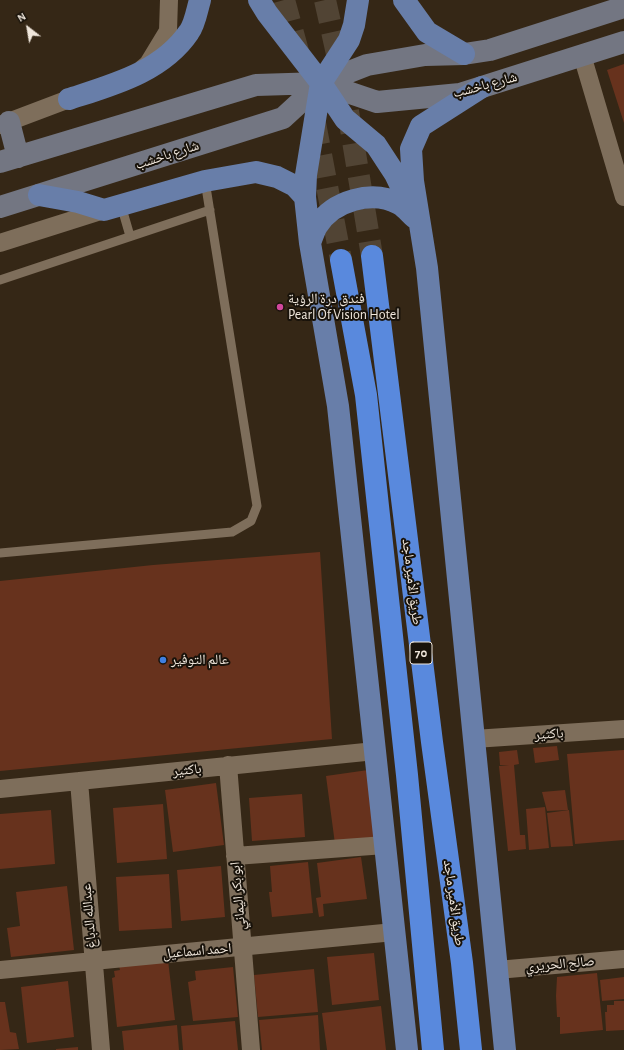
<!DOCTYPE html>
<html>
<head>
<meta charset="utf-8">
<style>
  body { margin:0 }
  #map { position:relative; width:624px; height:1050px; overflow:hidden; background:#352716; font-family:"Alegreya Sans",sans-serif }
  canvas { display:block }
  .north { position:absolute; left:8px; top:8px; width:40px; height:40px; -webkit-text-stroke:3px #18120a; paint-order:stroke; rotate:329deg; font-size:11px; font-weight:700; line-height:16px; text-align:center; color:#f0e7dc }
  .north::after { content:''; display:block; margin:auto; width:14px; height:18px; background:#f0e7dc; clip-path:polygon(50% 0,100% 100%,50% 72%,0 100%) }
</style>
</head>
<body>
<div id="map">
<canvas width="624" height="1050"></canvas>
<div class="north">N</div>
</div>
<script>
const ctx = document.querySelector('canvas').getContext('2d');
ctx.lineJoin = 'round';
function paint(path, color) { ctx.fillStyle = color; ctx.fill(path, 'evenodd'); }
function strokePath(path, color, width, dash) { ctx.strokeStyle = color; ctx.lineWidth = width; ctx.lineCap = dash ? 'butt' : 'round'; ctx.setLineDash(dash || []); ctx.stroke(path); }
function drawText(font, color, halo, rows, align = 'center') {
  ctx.font = font + ' "Alegreya Sans","Noto Naskh Arabic",sans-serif'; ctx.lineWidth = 4; ctx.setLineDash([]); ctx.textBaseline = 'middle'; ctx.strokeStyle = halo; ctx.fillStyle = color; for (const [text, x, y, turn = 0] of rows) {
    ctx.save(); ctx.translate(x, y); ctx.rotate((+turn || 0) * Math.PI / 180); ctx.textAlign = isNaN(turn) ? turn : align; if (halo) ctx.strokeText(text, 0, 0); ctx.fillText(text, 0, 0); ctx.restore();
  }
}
const building = new Path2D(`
  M624,64v59l-17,-53z
  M320,552l12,187 -332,32v-190l153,-16z
  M557,746l2,14 -24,3 -2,-15z
  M517,750l2,14 -5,1 6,70h5l1,14 -18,2 -9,-85 10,-1h-9l-1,-13z
  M624,750v90l-49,4 -8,-90z
  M368,770l9,68 -42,6 -9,-68z
  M216,783l8,62 -51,7 -8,-62z
  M565,790l3,20 -21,1 -5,-19z
  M302,794l3,43 -53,4 -3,-43z
  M163,804l4,55 -50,4 -4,-55z
  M545,807l4,41 -20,2 -3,-41z
  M51,810l4,54 -55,5v-55z
  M569,810l4,36 -22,1 -4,-34z
  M361,857l6,42 -44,5 1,12 -5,1 -3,-19 5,-1 -4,-34z
  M308,862l5,51 -41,4 -3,-25h3l-2,-26z
  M221,866l4,51 -44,4 -4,-51z
  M169,874l3,54 -53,3 -3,-54z
  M67,886l7,64 -63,7 -4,-29 13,-2 -4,-34z
  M374,953l5,47 -47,5 -5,-48z
  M168,960l7,60 -58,7 -5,-49 3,-1 -1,-6 6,-1 -1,-4z
  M233,967l5,50 -45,4 -5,-39 8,-2 -1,-9z
  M314,969l4,43 -60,5 -4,-42z
  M597,973l6,57 -43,4v-17h-3l-1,-21 1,-19z
  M624,977v22l-22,2 -2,-21z
  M68,981l6,56 -47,6 -6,-56z
  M614,1001h10v29l-18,1 -1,-19h2v-7h7z
  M0,1002h5l5,30 6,1 3,16 -19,1z
  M381,1006l5,44h-59l-5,-37z
  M318,1015l2,35h-58l-3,-30z
  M235,1021l3,29h-55l-2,-24z
  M177,1025l2,25h-55l-2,-19z
  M78,1047v3h-22v-1z`);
const highwayTunnel = new Path2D(`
  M284,0l15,55
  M325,0l16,72
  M348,111l24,145
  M315,123l26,137`);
const lane = new Path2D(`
  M121,205l9,31
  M0,280l210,-70
  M0,553l232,-21 19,-11 6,-15 -52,-325`);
const street = new Path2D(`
  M582,55l42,142
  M142,69l6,-5 20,-33 1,-31
  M0,125l69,-26
  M0,243l104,-33
  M474,739l150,-10
  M228,765l23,285
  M79,781l22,269
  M0,789l375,-38
  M235,856l150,-11
  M0,970l394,-38
  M497,970l127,-11`);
const secondary = new Path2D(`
  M9,122l9,35
  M0,162l256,-77 65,-2 46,-18 58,-10 39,-1 26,-4 134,-43
  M0,207l283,-89 38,-35 56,19 83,-8 164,-52`);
const primary = new Path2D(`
  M259,0l8,13 54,70 24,36 31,26 19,29 15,31
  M404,0l23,32 37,22
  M482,87l-61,39 -10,23 2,32 14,87 78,782
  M69,99c43,-14 93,-27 120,-67 6,-8 8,-22 11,-32
  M39,195l39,7 26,8 101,-29 51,-9 21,5 18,9 10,11 5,46 28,163 69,644
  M305,197l1,-22 15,-92 28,-43 5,-15 4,-25
  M310,243c2,-5 4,-12 7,-17 16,-25 55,-37 82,-22 6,3 11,10 16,14`);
const highway = new Path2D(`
  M372,256l60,486 30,221 9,87
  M341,260l25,135 41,380 26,275`);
const markers = [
  [280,307,4,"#d1479c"],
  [163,660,4,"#3f7fe0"]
];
const shields = [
  [421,653,22]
];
const shieldNames = [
  ["70",421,653]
];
const streetNames = [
  ["شارع باخشب",485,85,-15],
  ["شارع باخشب",167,155,-18],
  ["طريق الأمير ماجد",412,582,83],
  ["باكثير",549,734,-4],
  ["باكثير",187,770,-6],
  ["ابو بكر اليماني",238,896,-95],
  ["طريق الأمير ماجد",454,903,82],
  ["عبدالله الدباغ",89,916,-95],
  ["احمد اسماعيل",197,951,-5],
  ["صالح الحريري",560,964,-5]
];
const poiNames = [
  ["فندق درة الرؤية",288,299],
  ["Pearl Of Vision Hotel",288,315],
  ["عالم التوفير",171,660]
];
paint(building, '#67321d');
strokePath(highwayTunnel, '#514434', 22, [22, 11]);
strokePath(lane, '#7e6e5b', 9);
strokePath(street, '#7e6e5b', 18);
strokePath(secondary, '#737682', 22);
strokePath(primary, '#687ea9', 22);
strokePath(highway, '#5989dd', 22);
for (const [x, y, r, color] of markers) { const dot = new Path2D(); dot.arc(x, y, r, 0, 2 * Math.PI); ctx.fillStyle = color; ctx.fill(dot); strokePath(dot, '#18120a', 1.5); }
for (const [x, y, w] of shields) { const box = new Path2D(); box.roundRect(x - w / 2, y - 11, w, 22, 3); ctx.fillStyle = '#18120a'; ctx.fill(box); strokePath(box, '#f0e7dc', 1); }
drawText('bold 13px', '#f0e7dc', null, shieldNames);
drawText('14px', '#f0e7dc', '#18120a', streetNames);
drawText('14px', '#f0e7dc', '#18120a', poiNames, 'left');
</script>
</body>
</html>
